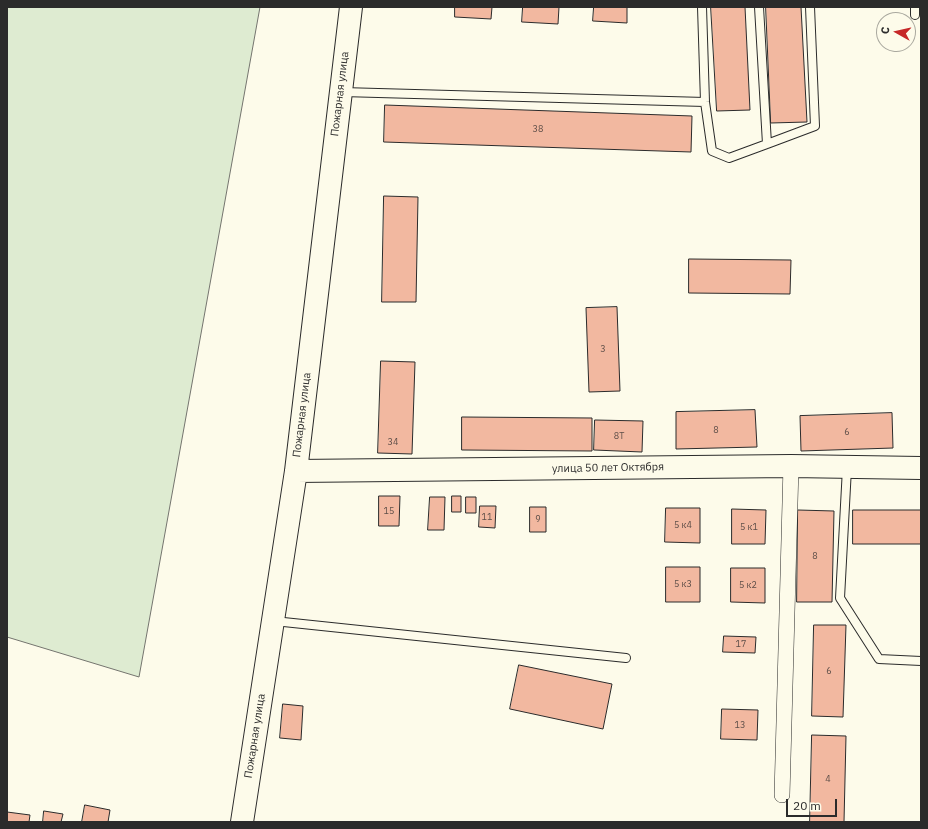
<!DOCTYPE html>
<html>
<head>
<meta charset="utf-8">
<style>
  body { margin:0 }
  #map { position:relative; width:928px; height:829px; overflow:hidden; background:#fdfbea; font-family:"IBM Plex Sans",sans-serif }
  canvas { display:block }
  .frame { position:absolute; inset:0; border:8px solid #2b2b2b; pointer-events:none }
  .north { position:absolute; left:876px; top:12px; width:40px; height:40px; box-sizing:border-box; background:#fdfbea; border:1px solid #a9a89e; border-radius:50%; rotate:278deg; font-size:11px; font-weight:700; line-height:16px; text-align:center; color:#2b2b2b }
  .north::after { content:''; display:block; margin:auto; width:14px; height:18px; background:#c62828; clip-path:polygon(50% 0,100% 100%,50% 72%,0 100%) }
  .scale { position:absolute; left:786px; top:799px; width:51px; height:18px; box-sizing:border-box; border:2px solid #2b2b2b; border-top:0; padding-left:5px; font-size:12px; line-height:14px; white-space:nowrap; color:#2b2b2b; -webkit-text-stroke:3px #fdfbea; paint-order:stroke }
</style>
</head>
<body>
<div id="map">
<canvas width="928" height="829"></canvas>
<div class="frame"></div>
<div class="north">С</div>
<div class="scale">20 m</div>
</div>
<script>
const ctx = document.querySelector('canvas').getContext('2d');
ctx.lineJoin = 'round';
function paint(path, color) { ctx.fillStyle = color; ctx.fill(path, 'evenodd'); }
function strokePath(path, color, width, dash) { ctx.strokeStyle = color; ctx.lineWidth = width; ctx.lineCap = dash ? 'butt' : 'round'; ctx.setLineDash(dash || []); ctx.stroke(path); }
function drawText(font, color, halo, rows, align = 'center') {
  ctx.font = font + ' "IBM Plex Sans",sans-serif'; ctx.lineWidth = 3; ctx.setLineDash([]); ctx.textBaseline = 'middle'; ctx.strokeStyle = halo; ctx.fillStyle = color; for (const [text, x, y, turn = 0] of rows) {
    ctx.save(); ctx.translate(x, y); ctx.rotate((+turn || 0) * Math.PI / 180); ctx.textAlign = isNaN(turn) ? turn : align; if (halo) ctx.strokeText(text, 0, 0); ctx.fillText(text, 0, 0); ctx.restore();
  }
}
const green = new Path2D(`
  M7,7h253l-121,670 -132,-40z`);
const building = new Path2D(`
  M455,7h37l-1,12 -36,-2z
  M523,7h36l-1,17 -36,-2z
  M594,7h33v16l-34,-2z
  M711,7h34l5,103 -33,1z
  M766,7h35l6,115 -36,1z
  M385,105l307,11 -1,36 -307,-10z
  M384,196l34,1 -2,105h-34z
  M689,259l102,1 -1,34 -101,-1z
  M617,307l3,84 -31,1 -3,-84z
  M381,361l34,1 -3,92 -34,-1z
  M755,410l2,37 -81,2v-37z
  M892,413l1,35 -92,3 -1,-35z
  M462,417l130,1v33l-130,-1z
  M595,420l48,1 -1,31 -48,-2z
  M379,496h21l-1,30h-20z
  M452,496h9v16h-9z
  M430,497h15l-1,33h-16z
  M466,497h10v16h-10z
  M480,506h16l-1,22 -16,-1z
  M530,507h16v25h-16z
  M666,508h34v35l-35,-1z
  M732,509l34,1 -1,34h-33z
  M798,510l36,1 -2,91h-35z
  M853,510h68v34h-68z
  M666,567h34v35h-34z
  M731,568h34v35l-34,-1z
  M814,625h32l-3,92 -31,-1z
  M724,636l32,1 -1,16 -32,-1z
  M519,665l93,19 -9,45 -93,-20z
  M283,704l20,2 -2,34 -21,-2z
  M722,709l36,1 -1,30 -36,-1z
  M812,735l34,1 -2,86h-34z
  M85,805l25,5 -2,12h-26z
  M44,811l19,3 -2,8h-18z
  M7,812l23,3 -1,7h-22z`);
const lane = new Path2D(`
  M702,7l3,95 7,49 17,7 38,-14 -8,-137
  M915,7v8
  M342,92l363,10
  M767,144l48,-18 -5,-119
  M847,468l-7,130 39,61 42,2
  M274,621l352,37`);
const street = new Path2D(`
  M782,795l9,-329`);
const secondary = new Path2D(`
  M296,471l495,-5 130,2
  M242,822l54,-351 55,-464`);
const numberNames = [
  ["38",538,129],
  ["3",603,349],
  ["8",716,430],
  ["6",847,432],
  ["8Т",619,436],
  ["34",393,442],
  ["15",389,511],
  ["11",487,517],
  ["9",538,519],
  ["5 к4",683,525],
  ["5 к1",749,527],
  ["8",815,556],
  ["5 к3",683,584],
  ["5 к2",748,585],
  ["17",741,644],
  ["6",829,671],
  ["13",740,725],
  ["4",828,779]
];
const streetNames = [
  ["Пожарная улица",340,94,-83],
  ["Пожарная улица",302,415,-83],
  ["улица 50 лет Октября",608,468,-1],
  ["Пожарная улица",255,736,-81]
];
paint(green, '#deebd1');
strokePath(green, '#74746e', 1);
paint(building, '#f2b8a0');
strokePath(building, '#2b2b2b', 1);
strokePath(lane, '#2b2b2b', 10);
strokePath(street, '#2b2b2b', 16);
strokePath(secondary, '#2b2b2b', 24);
strokePath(lane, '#fdfbea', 8);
strokePath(street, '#fdfbea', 15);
strokePath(secondary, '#fdfbea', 22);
drawText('9px', '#5d4e48', null, numberNames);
drawText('11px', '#2b2b2b', '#fdfbea', streetNames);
</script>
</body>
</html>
